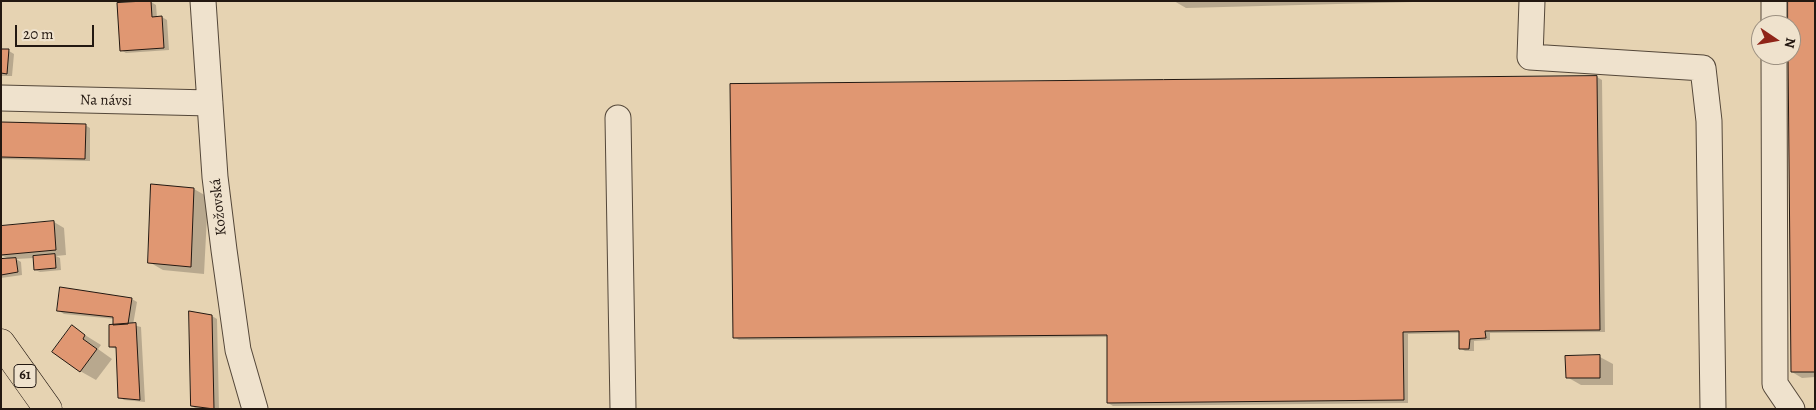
<!DOCTYPE html>
<html>
<head>
<meta charset="utf-8">
<style>
  body { margin:0 }
  #map { position:relative; width:1816px; height:410px; overflow:hidden; background:#e6d3b2; font-family:Alegreya,serif }
  canvas { display:block }
  .frame { position:absolute; inset:0; border:2px solid #231811; pointer-events:none }
  .north { position:absolute; left:1751px; top:15px; width:50px; height:50px; box-sizing:border-box; background:#efe2cd; border:1px solid #9d9182; border-radius:50%; rotate:102deg; font-size:14px; font-weight:700; line-height:20px; text-align:center; color:#231811 }
  .north::after { content:''; display:block; margin:auto; width:18px; height:22px; background:#8f2418; clip-path:polygon(50% 0,100% 100%,50% 72%,0 100%) }
  .scale { position:absolute; left:15px; top:25px; width:79px; height:22px; box-sizing:border-box; border:2px solid #231811; border-top:0; padding-left:6px; font-size:15px; line-height:18px; white-space:nowrap; color:#231811; -webkit-text-stroke:4px #efe2cd; paint-order:stroke }
</style>
</head>
<body>
<div id="map">
<canvas width="1816" height="410"></canvas>
<div class="frame"></div>
<div class="north">N</div>
<div class="scale">20 m</div>
</div>
<script>
const ctx = document.querySelector('canvas').getContext('2d');
ctx.lineJoin = 'round';
function paint(path, color) { ctx.fillStyle = color; ctx.fill(path, 'evenodd'); }
function strokePath(path, color, width, dash) { ctx.strokeStyle = color; ctx.lineWidth = width; ctx.lineCap = dash ? 'butt' : 'round'; ctx.setLineDash(dash || []); ctx.stroke(path); }
function drawText(font, color, halo, rows, align = 'center') {
  ctx.font = font + ' Alegreya,serif'; ctx.lineWidth = 4.5; ctx.setLineDash([]); ctx.textBaseline = 'middle'; ctx.strokeStyle = halo; ctx.fillStyle = color; for (const [text, x, y, turn = 0] of rows) {
    ctx.save(); ctx.translate(x, y); ctx.rotate((+turn || 0) * Math.PI / 180); ctx.textAlign = isNaN(turn) ? turn : align; if (halo) ctx.strokeText(text, 0, 0); ctx.fillText(text, 0, 0); ctx.restore();
  }
}
const shadow = new Path2D(`
  M1174,1h277l-265,7z
  M1815,1v376l-13,1 -10,-6 -3,-317h2v-30h-2z
  M151,2l5,3 1,13 5,-1 5,3 2,30 -43,3 -5,-3z
  M1,50l8,1 5,3 -2,22h-11z
  M1597,77l5,3 3,252 -115,1v7l-16,1v10h-9l-5,-3v-15l-52,1v69l-295,3 -5,-3v-66l-369,3 -5,-3 -2,-252z
  M1,123l84,2 5,3v33l-89,-2z
  M152,185l42,4 14,8 -4,77 -41,-4 -14,-8z
  M54,222l10,6 2,27 -10,1 4,2 1,12 -21,2 -5,-2 -1,-12 -18,1 5,3 1,13 -21,3v-18l8,-1 -8,-4v-28z
  M132,299l5,3 -4,23 8,2 4,75 -21,-2 -5,-3 -2,-48 -7,-2 5,-28 -51,-5 -5,-3z
  M212,316l5,3 2,90h-22l-5,-3z
  M72,327l29,18 -3,4 14,10 -16,21 -16,-9z
  M1600,357l13,7v21h-32l-14,-8z`);
const building = new Path2D(`
  M151,1l1,16 10,-1 2,32 -44,3 -3,-48z
  M1788,1h27v371h-24l-3,-317h3v-30h-3z
  M1,49h8l-2,25 -6,-1z
  M1597,76l3,254 -115,1 1,7 -16,1 -1,10h-10v-18l-56,1 1,68 -297,3v-68l-374,3 -3,-254z
  M1,122l85,2 -1,35 -84,-2z
  M151,184l43,4 -3,79 -43,-4z
  M54,221l2,29 -55,5v-29z
  M55,254l1,14 -22,2 -1,-14z
  M16,258l2,14 -17,3v-16z
  M60,287l72,11 -4,26 -15,1v-8l-56,-6z
  M189,311l23,4 2,94 -23,-3z
  M136,323l4,77 -22,-2 -2,-51h-7v-22z
  M72,325l13,10 -2,4 14,10 -17,23 -28,-20z
  M1600,355v23h-34l-1,-22z`);
const minor = new Path2D(`
  M203,1l12,176 9,73 14,100 17,59
  M1532,1l-2,56 173,11 6,53 4,288
  M1774,1v24
  M1774,55l1,329 17,25
  M1,98l209,5
  M618,118l5,291`);
const major = new Path2D(`
  M1,343l47,66`);
const shields = [
  [25,376,22]
];
const shieldNames = [
  ["61",25,376]
];
const streetNames = [
  ["Na návsi",106,101,1],
  ["Kožovská",219,207,-96]
];
paint(shadow, '#0003');
paint(building, '#e09772');
strokePath(building, '#231811', 1);
strokePath(minor, '#544739', 27);
strokePath(major, '#231811', 29);
strokePath(minor, '#efe2cd', 25);
strokePath(major, '#e6d3b2', 28);
for (const [x, y, w] of shields) { const box = new Path2D(); box.roundRect(x - w / 2, y - 11.5, w, 23, 4); ctx.fillStyle = '#efe2cd'; ctx.fill(box); strokePath(box, '#231811', 1); }
drawText('bold 14px', '#231811', null, shieldNames);
drawText('15px', '#231811', '#efe2cd', streetNames);
</script>
</body>
</html>
